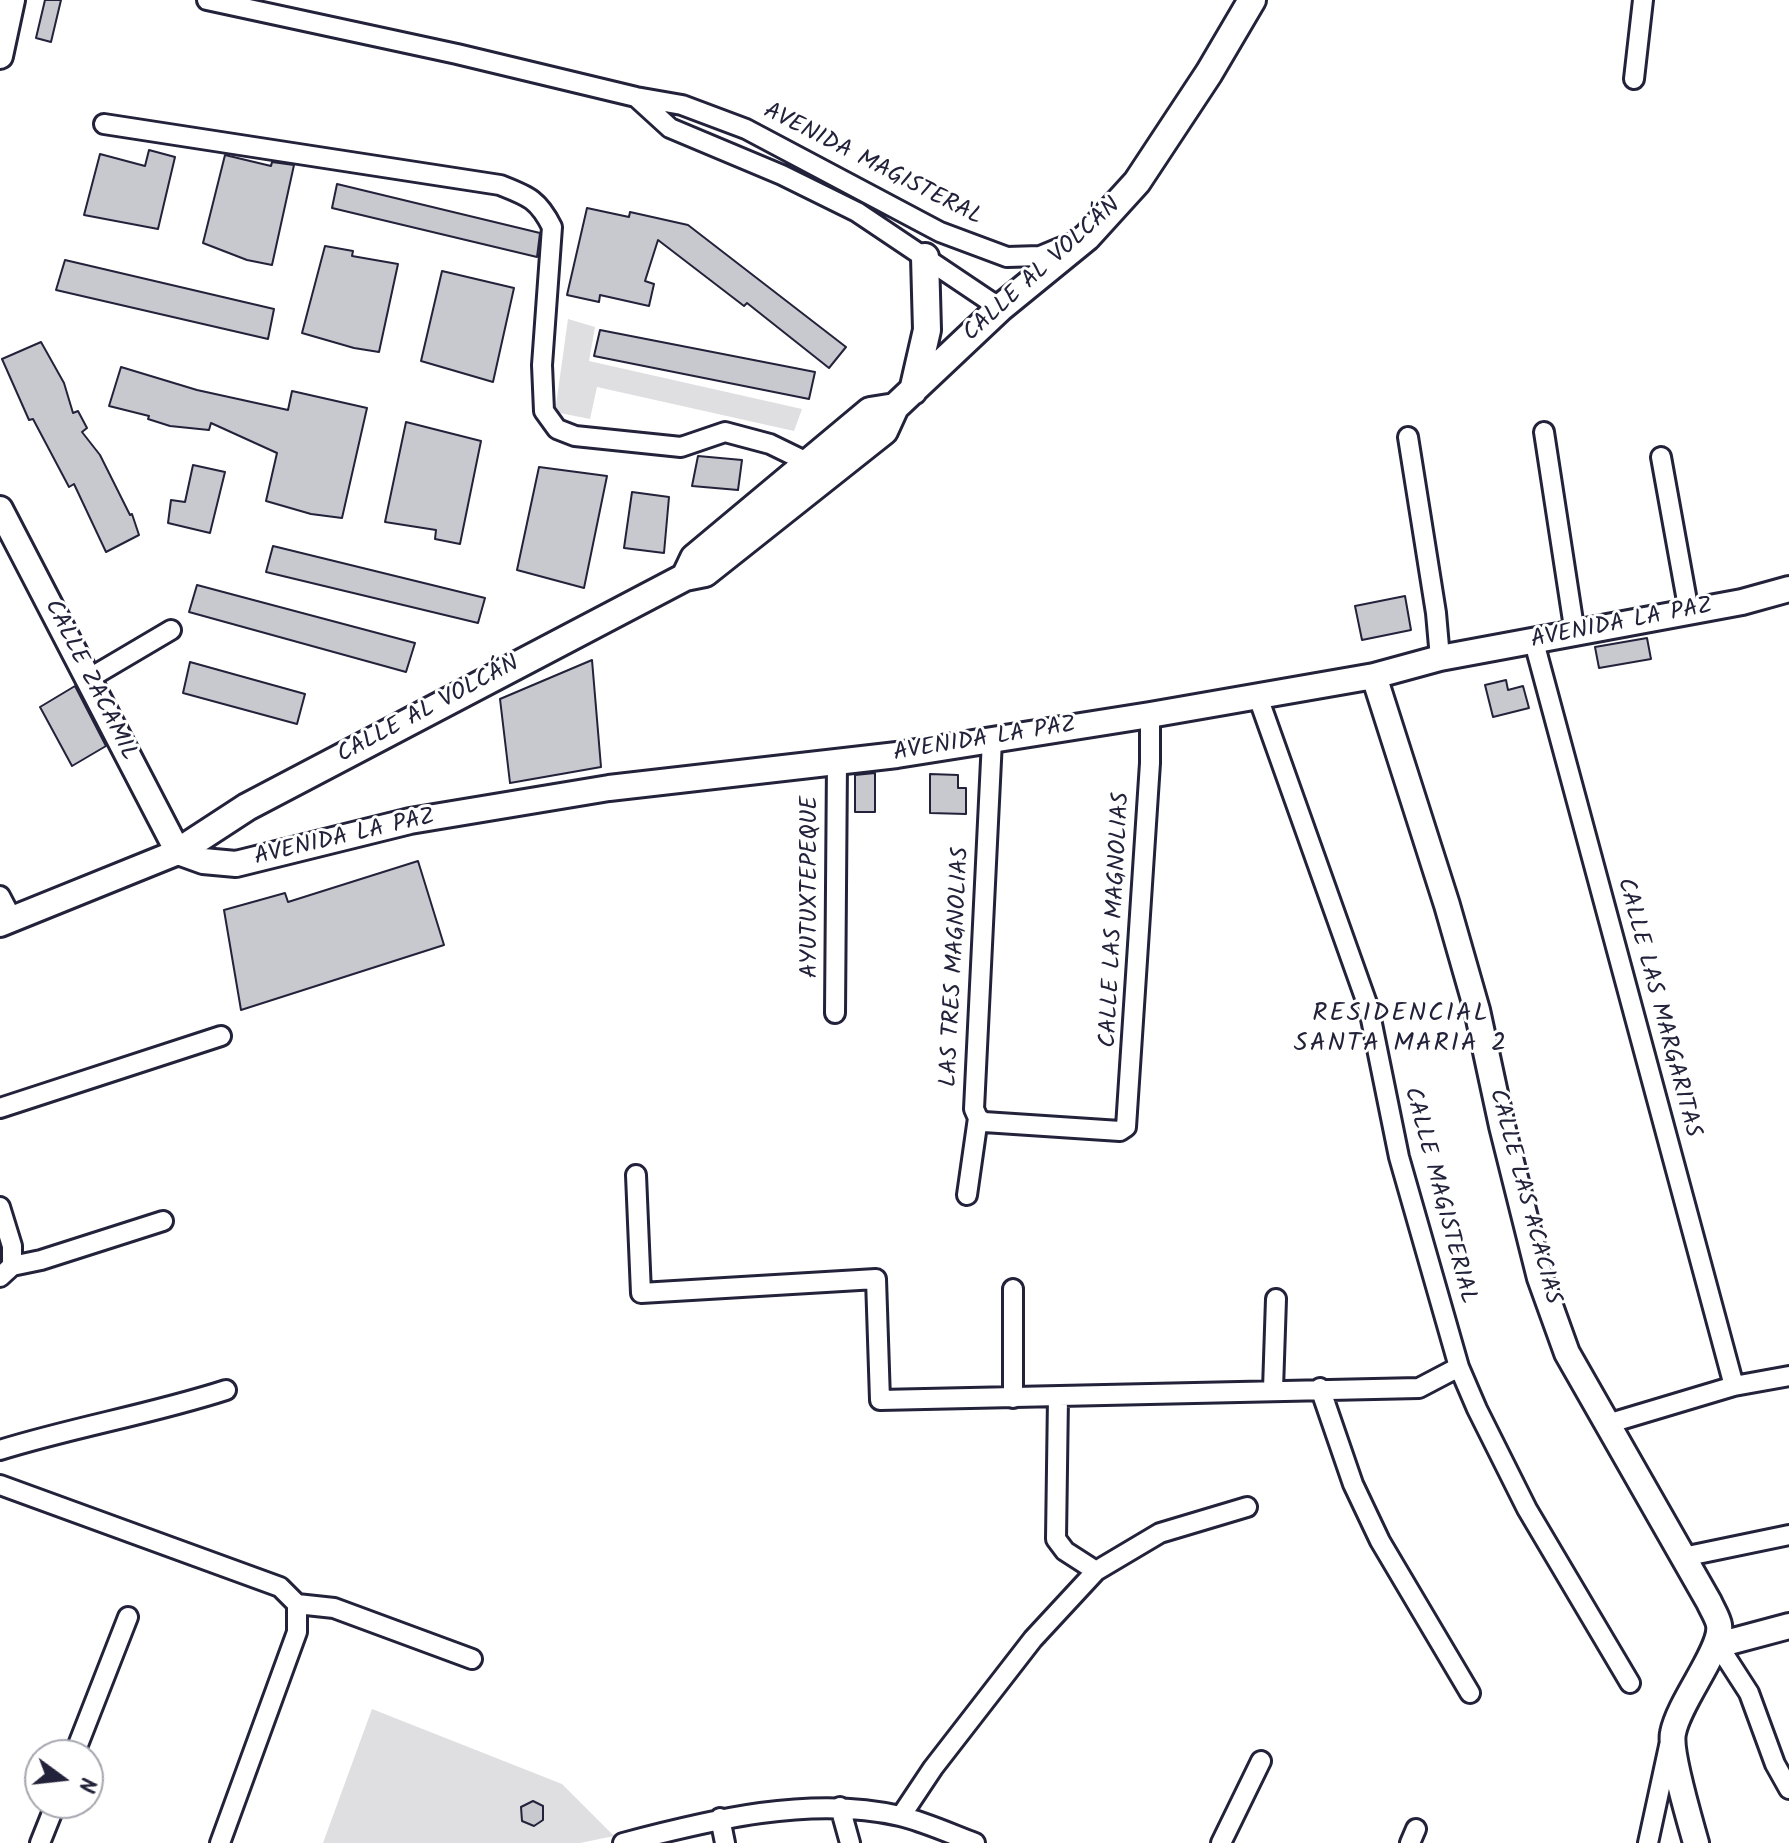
<!DOCTYPE html>
<html>
<head>
<meta charset="utf-8">
<style>
  body { margin:0 }
  #map { position:relative; width:1789px; height:1843px; overflow:hidden; background:#fff; font-family:Kalam,sans-serif }
  canvas { display:block }
  .north { position:absolute; left:24px; top:1739px; width:80px; height:80px; box-sizing:border-box; background:#fff; border:2px solid #a7a7b1; border-radius:50%; rotate:105deg; font-size:22px; font-weight:700; line-height:32px; text-align:center; color:#22223b }
  .north::after { content:''; display:block; margin:auto; width:28px; height:36px; background:#22223b; clip-path:polygon(50% 0,100% 100%,50% 72%,0 100%) }
</style>
</head>
<body>
<div id="map">
<canvas width="1789" height="1843"></canvas>
<div class="north">N</div>
</div>
<script>
const ctx = document.querySelector('canvas').getContext('2d');
ctx.lineJoin = 'round';
function paint(path, color) { ctx.fillStyle = color; ctx.fill(path, 'evenodd'); }
function strokePath(path, color, width, dash) { ctx.strokeStyle = color; ctx.lineWidth = width; ctx.lineCap = dash ? 'butt' : 'round'; ctx.setLineDash(dash || []); ctx.stroke(path); }
function drawText(font, color, halo, rows, align = 'center') {
  ctx.font = font + ' Kalam,sans-serif'; ctx.lineWidth = 6; ctx.setLineDash([]); ctx.textBaseline = 'middle'; ctx.strokeStyle = halo; ctx.fillStyle = color; for (const [text, x, y, turn = 0] of rows) {
    ctx.save(); ctx.translate(x, y); ctx.rotate((+turn || 0) * Math.PI / 180); ctx.textAlign = isNaN(turn) ? turn : align; if (halo) ctx.strokeText(text, 0, 0); ctx.fillText(text, 0, 0); ctx.restore();
  }
}
const green = new Path2D(`
  M568,319l27,8 -6,34 213,48 -8,22 -197,-44 -7,32 -35,-7z
  M372,1709l190,75 52,52 -34,7h-257z`);
const building = new Path2D(`
  M45,0h16l-10,42 -15,-4z
  M149,150l26,7 -17,72 -74,-14 16,-61 45,12z
  M225,155l46,11 1,-4 22,3 -22,100 -25,-5 -44,-17z
  M337,184l203,49 -3,24 -205,-49z
  M587,208l42,9 1,-5 58,13 158,122 -17,21 -82,-65 -3,3 -86,-66 -13,41 9,3 -5,22 -49,-11 -1,7 -32,-7z
  M325,246l28,5 -1,5 46,8 -19,88 -25,-4 -52,-15z
  M65,260l209,49 -6,30 -212,-49z
  M442,271l72,17 -21,94 -72,-21z
  M600,330l215,42 -6,27 -215,-43z
  M41,342l23,41 9,30 5,-2 9,17 -5,4 18,23 30,60 2,-1 7,21 -33,17 -32,-68 -5,3 -36,-68 -4,1 -27,-61z
  M121,367l76,23 91,20 4,-19 75,17 -25,110 -31,-4 -45,-13 11,-48 -66,-30 -2,7 -39,-4 -22,-7 1,-3 -40,-10z
  M406,422l75,19 -21,103 -25,-5 1,-9 -51,-8z
  M698,456l44,4 -4,30 -46,-4z
  M193,465l32,7 -15,61 -42,-10 3,-23 14,2z
  M539,467l68,9 -23,112 -67,-18z
  M632,492l37,5 -5,56 -40,-5z
  M273,546l212,52 -7,25 -212,-51z
  M197,585l218,58 -9,29 -217,-60z
  M1405,596l6,34 -49,10 -7,-34z
  M1647,638l4,21 -52,9 -4,-21z
  M592,660l9,107 -91,16 -10,-84z
  M190,662l115,32 -8,30 -114,-31z
  M1506,680l2,10 15,-4 6,22 -36,9 -8,-32z
  M75,686l31,60 -34,20 -32,-59z
  M875,773v39h-20v-37z
  M930,774l28,1v13h8v26l-36,-1z
  M418,861l26,84 -203,65 -17,-100 61,-17 3,9z
  M533,1801l10,5v14l-9,6 -12,-5 -1,-14z`);
const minor = new Path2D(`
  M207,0l250,54 179,43 46,8 64,24 194,103 67,25 33,-1 29,-12
  M1634,79l9,-79
  M636,97l34,31 112,47 75,37 143,96
  M104,124l396,61c28,11 38,14 52,42l-10,138 2,46 13,18 18,7 106,11 44,-15 45,12 37,18
  M1544,432l31,202
  M1408,437l28,176 4,45
  M1661,457l28,155
  M1534,642l200,744
  M88,679l83,-49
  M1258,697l111,312 30,148 60,210 18,42 50,100 103,174
  M0,896l12,23
  M835,1013l2,-251
  M0,1108l221,-72
  M978,1118l6,4 136,9 6,-4 24,-364v-48
  M636,1175l5,118 235,-14 4,121 539,-12 40,-21
  M967,1195l11,-77 -4,-9 18,-369
  M0,1207l12,39v20
  M0,1277l12,-11 29,-6 122,-39
  M1320,1388l33,96 27,57 90,152
  M1273,1389l3,-90
  M1058,1397l-2,142 9,12 31,20
  M1013,1398v-109
  M1607,1424l127,-38 55,-10
  M0,1450c74,-23 152,-36 226,-60
  M0,1485l280,102 17,17 37,4 138,51
  M1683,1557l106,-22
  M1718,1645l31,48 26,71 14,25
  M74,1755l54,-138
  M840,1807l10,36
  M901,1816l32,-48 100,-129 63,-68 64,-38 87,-26
  M720,1818l5,25
  M40,1843l16,-40
  M220,1843l77,-211v-28
  M623,1843c87,-23 188,-48 277,-27 25,6 51,18 75,27
  M1221,1843l40,-82
  M1410,1843l6,-14
  M1648,1843l21,-97`);
const tertiary = new Path2D(`
  M0,56l12,-56
  M0,509l178,343
  M1374,676l73,229 30,105 25,116 38,152 27,75 142,249c3,7 9,16 10,23 4,24 -40,76 -46,108 -4,19 17,88 23,110
  M178,852l25,9 33,3 174,-43 199,-33 288,-33 253,-40 224,-39 66,-18 302,-56 47,-13
  M0,924l178,-72
  M1718,1645l71,-19`);
const secondary = new Path2D(`
  M913,391l14,-61 -2,-73
  M685,577l9,-19 176,-147 25,-4
  M178,852l69,-45 438,-230 20,-4 179,-142 11,-24 105,-99 87,-71 50,-55 72,-109 43,-73`);
const streetNames = [
  ["AVENIDA MAGISTERAL",872,166,27],
  ["CALLE AL VOLCÁN",1043,271,-42],
  ["AVENIDA LA PAZ",1622,625,-11],
  ["CALLE ZACAMIL",89,681,63],
  ["CALLE AL VOLCÁN",429,711,-28],
  ["AVENIDA LA PAZ",985,741,-9],
  ["AVENIDA LA PAZ",345,839,-13],
  ["AYUTUXTEPEQUE",812,887,-90],
  ["CALLE LAS MAGNOLIAS",1117,920,-87],
  ["LAS TRES MAGNOLIAS",957,967,-87],
  ["CALLE LAS MARGARITAS",1657,1008,75],
  ["CALLE MAGISTERIAL",1438,1196,75],
  ["CALLE LAS ACACIAS",1523,1197,75]
];
const neighbourhoodNames = [
  ["RESIDENCIAL",1401,1016],
  ["SANTA MARIA 2",1401,1046]
];
paint(green, '#dfdfe2');
paint(building, '#c8c8cf');
strokePath(building, '#22223b', 2);
strokePath(minor, '#22223b', 24);
strokePath(tertiary, '#22223b', 30);
strokePath(secondary, '#22223b', 32);
strokePath(minor, '#fff', 18);
strokePath(tertiary, '#fff', 24);
strokePath(secondary, '#fff', 26);
drawText('24px', '#22223b', '#fff', streetNames);
ctx.letterSpacing = '2px';
drawText('26px', '#22223b', '#fff', neighbourhoodNames);
ctx.letterSpacing = '0px';
</script>
</body>
</html>
